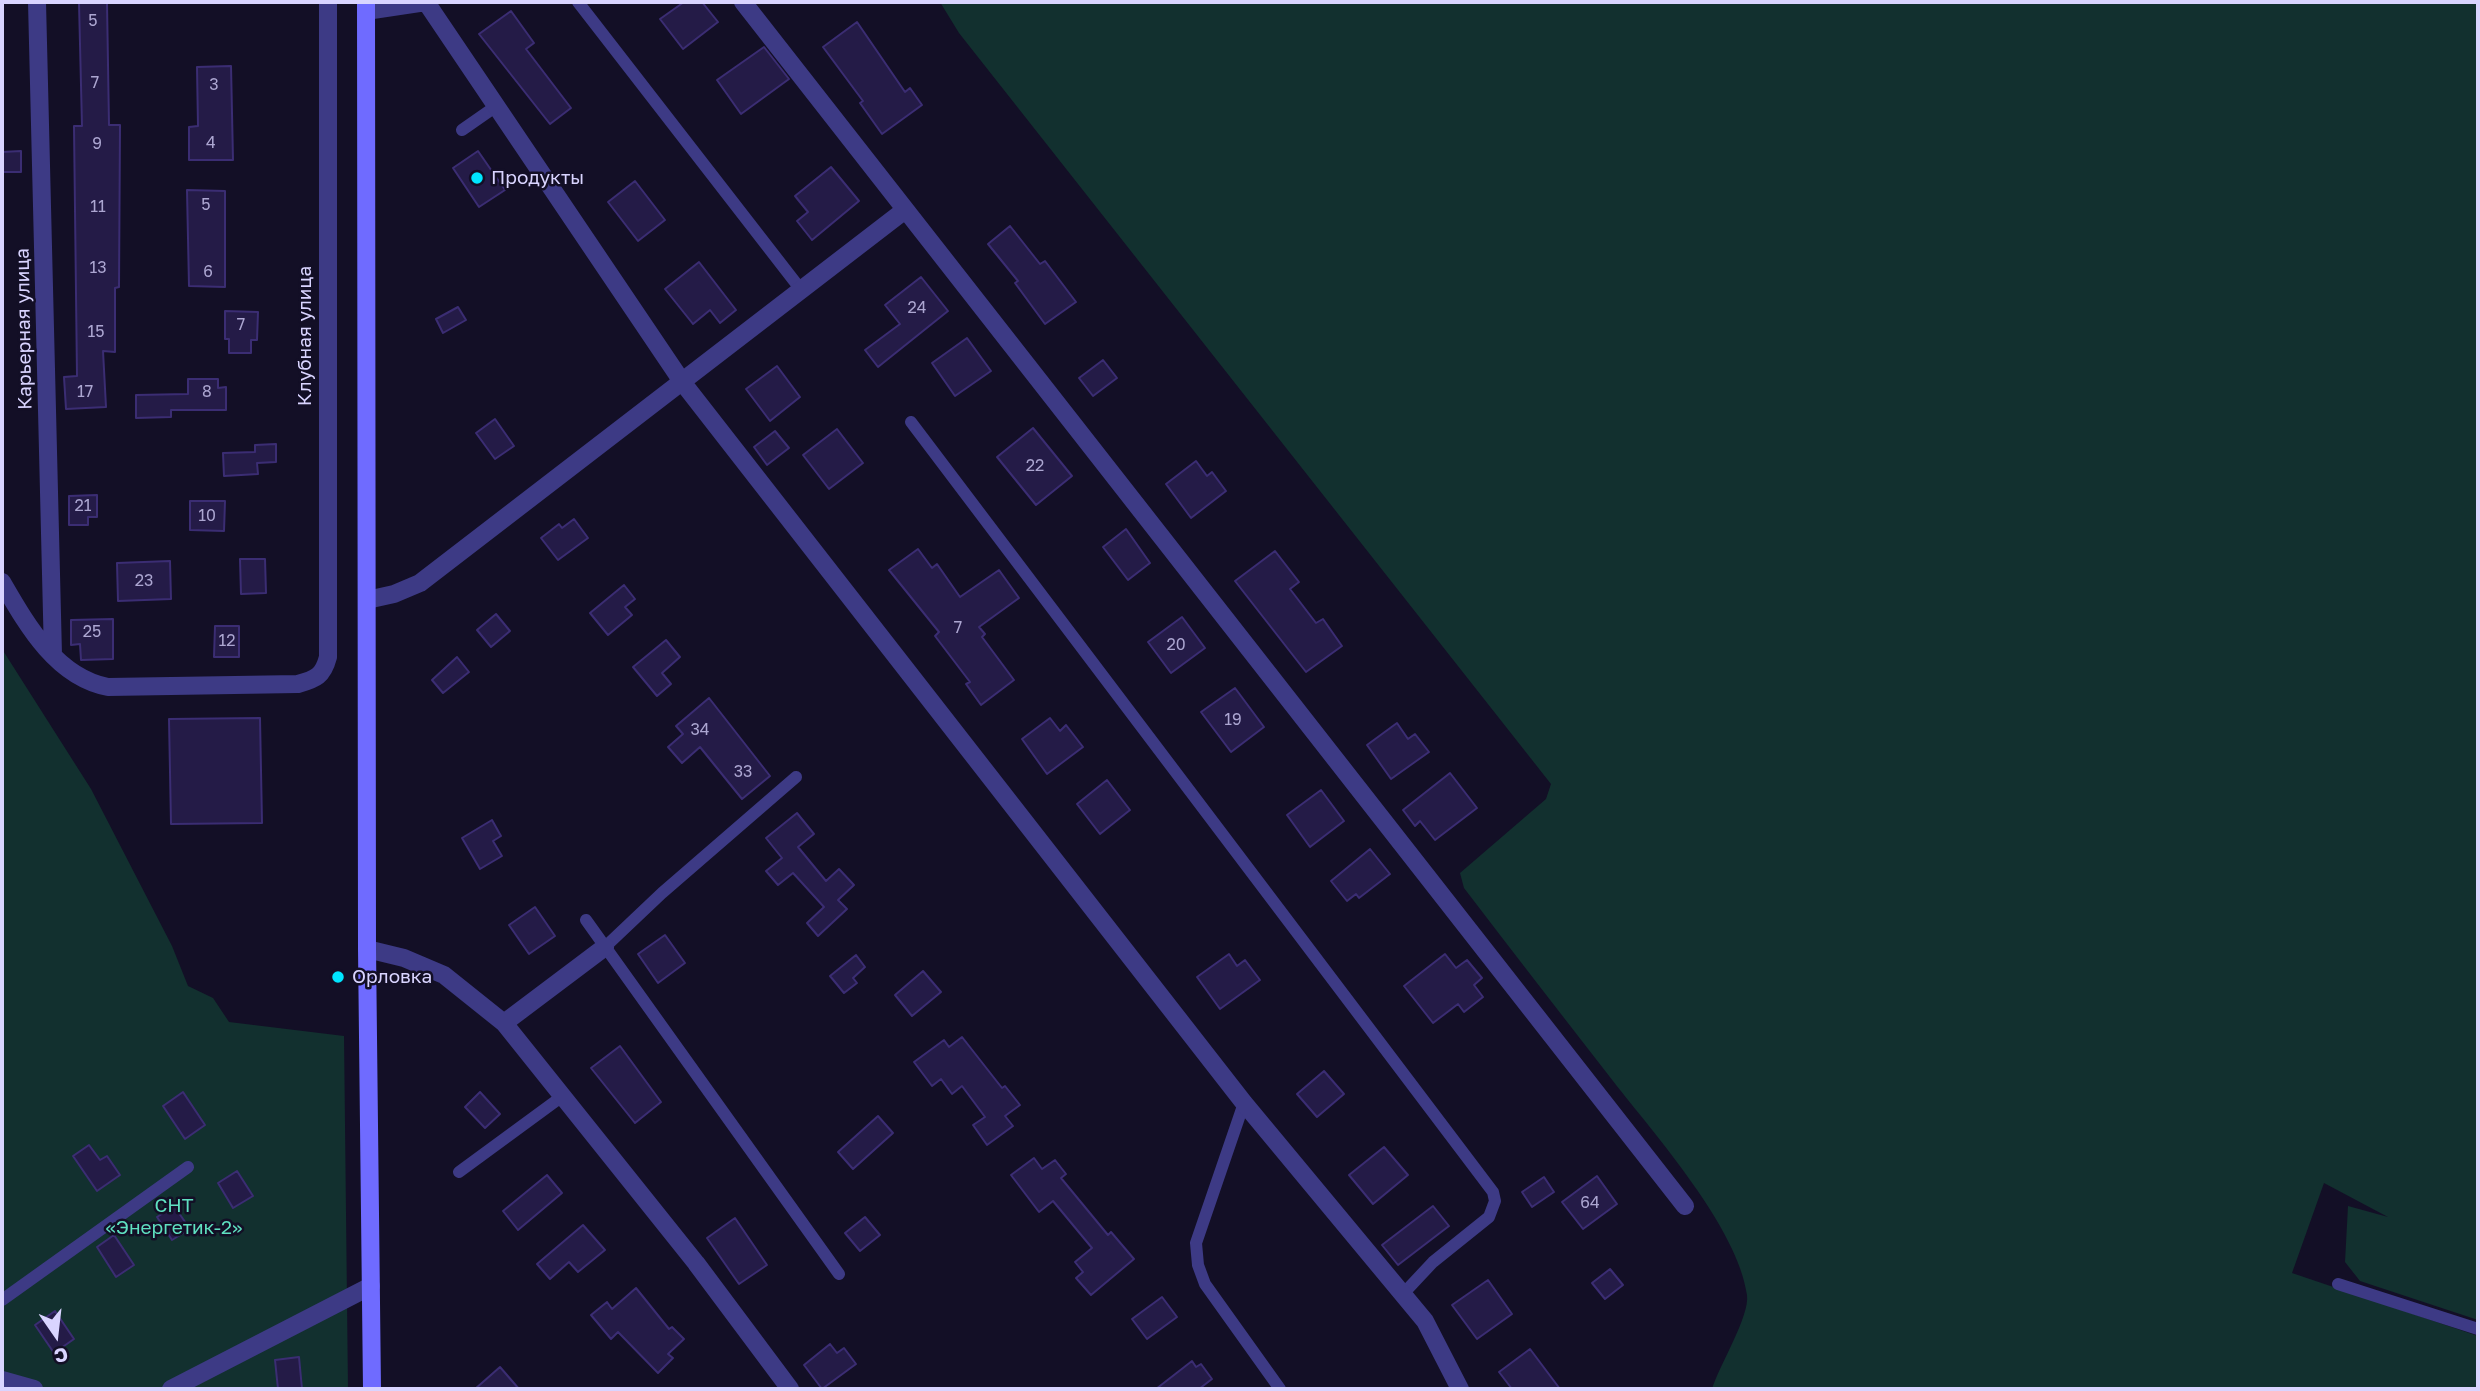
<!DOCTYPE html>
<html>
<head>
<meta charset="utf-8">
<style>
  body { margin:0 }
  #map { position:relative; width:2480px; height:1391px; overflow:hidden; background:#130f26; font-family:"Golos Text",sans-serif }
  canvas { display:block }
  .frame { position:absolute; inset:0; border:4px solid #d9d4ff; pointer-events:none }
  .north { position:absolute; left:21px; top:1300px; width:70px; height:70px; -webkit-text-stroke:5px #130f26; paint-order:stroke; rotate:166deg; font-size:19px; font-weight:700; line-height:28px; text-align:center; color:#d9d4ff }
  .north::after { content:''; display:block; margin:auto; width:24px; height:32px; background:#d9d4ff; clip-path:polygon(50% 0,100% 100%,50% 72%,0 100%) }
</style>
</head>
<body>
<div id="map">
<canvas width="2480" height="1391"></canvas>
<div class="frame"></div>
<div class="north">С</div>
</div>
<script>
const ctx = document.querySelector('canvas').getContext('2d');
ctx.lineJoin = 'round';
function paint(path, color) { ctx.fillStyle = color; ctx.fill(path, 'evenodd'); }
function strokePath(path, color, width, dash) { ctx.strokeStyle = color; ctx.lineWidth = width; ctx.lineCap = dash ? 'butt' : 'round'; ctx.setLineDash(dash || []); ctx.stroke(path); }
function drawText(font, color, halo, rows, align = 'center') {
  ctx.font = font + ' "Golos Text",sans-serif'; ctx.lineWidth = 5; ctx.setLineDash([]); ctx.textBaseline = 'middle'; ctx.strokeStyle = halo; ctx.fillStyle = color; for (const [text, x, y, turn = 0] of rows) {
    ctx.save(); ctx.translate(x, y); ctx.rotate((+turn || 0) * Math.PI / 180); ctx.textAlign = isNaN(turn) ? turn : align; if (halo) ctx.strokeText(text, 0, 0); ctx.fillText(text, 0, 0); ctx.restore();
  }
}
const green = new Path2D(`
  M940,2h1538v1318l-118,-39 -15,-19 3,-56 40,11 -64,-34 -32,90 186,63v53h-766c7,-23 38,-73 35,-94 -9,-67 -92,-160 -134,-214 -50,-64 -100,-129 -149,-193l-4,-15 86,-74 5,-15 -592,-751z
  M2,649l89,140 81,157 16,40 25,12 16,24 115,14 4,353h-346z`);
const building = new Path2D(`
  M684,2h18l16,20 -35,27 -23,-30z
  M79,3h28l2,122h11l-1,162 -4,1v64l-12,-1 3,56 -40,2 -2,-32 13,-1 -3,-250h8z
  M511,11l23,32 -8,6 45,59 -21,16 -71,-90z
  M857,22l48,70 5,-4 12,17 -40,29 -22,-31 3,-2 -40,-54z
  M764,47l25,32 -48,35 -24,-34z
  M231,66l2,94h-44v-33l9,-1 -1,-59z
  M21,151v21h-19v-20z
  M478,151l27,39 -26,17 -26,-39z
  M831,167l28,34 -47,39 -15,-19 11,-9 -13,-16z
  M635,181l30,39 -27,21 -30,-39z
  M187,190l38,1v96l-36,-1z
  M1010,226l30,38 5,-3 31,41 -31,22 -30,-41 3,-2 -30,-37z
  M699,262l37,48 -16,13 -10,-13 -17,14 -28,-35z
  M921,277l27,34 -70,56 -13,-17 35,-26 -15,-19z
  M458,307l8,13 -23,13 -7,-14z
  M225,311l33,1 -1,28h-6v13h-22v-14h-4z
  M967,338l24,33 -36,25 -23,-33z
  M1103,360l14,18 -24,18 -14,-18z
  M777,366l23,31 -30,24 -24,-32z
  M188,379h30v9l8,-1v23h-55v7l-35,1v-23l52,-1z
  M495,419l19,27 -19,13 -19,-26z
  M1033,428l39,48 -36,29 -39,-48z
  M837,429l26,34 -34,26 -26,-34z
  M775,431l14,17 -22,17 -13,-18z
  M276,444v18l-19,1 1,11 -34,2 -1,-23 32,-1v-7z
  M1196,461l11,15 5,-4 14,19 -35,27 -25,-34z
  M97,495v22h-9v8h-19v-29z
  M190,501h35l-1,30 -34,-1z
  M574,519l14,19 -30,22 -17,-22 18,-14 3,4z
  M1126,529l24,34 -22,17 -25,-33z
  M918,549l14,19 5,-4 23,33 39,-27 20,28 -40,29 6,7 -3,3 32,43 -33,25 -15,-21 4,-2 -35,-46 4,-4 -50,-62z
  M1275,551l24,31 -9,7 26,34 7,-4 19,27 -36,26 -71,-91z
  M240,559h25l1,34 -25,1z
  M170,561l1,38 -53,2 -1,-38z
  M624,585l11,14 -10,8 7,8 -24,20 -18,-22z
  M496,614l14,17 -19,16 -14,-17z
  M1182,617l23,31 -34,25 -23,-31z
  M113,619v40l-32,1 -1,-16 -9,1v-25z
  M215,626h24v31h-25z
  M666,640l14,17 -18,16 9,11 -14,12 -24,-29z
  M457,657l12,15 -26,21 -11,-13z
  M1235,688l29,39 -33,25 -30,-40z
  M709,698l61,78 -28,23 -42,-52 -18,16 -14,-16 15,-13 -7,-8z
  M260,718l2,105 -91,1 -2,-105z
  M1050,718l10,13 6,-6 17,22 -36,27 -25,-35z
  M1397,723l11,16 7,-5 14,18 -38,27 -24,-34z
  M1450,773l27,35 -42,32 -15,-19 -5,5 -12,-16z
  M1107,780l23,30 -30,24 -23,-30z
  M1321,790l23,31 -34,26 -23,-32z
  M797,813l17,21 -16,13 28,34 13,-12 15,16 -16,15 9,9 -29,27 -11,-13 17,-16 -31,-34 -15,12 -12,-14 16,-13 -16,-20z
  M492,820l9,16 -8,5 9,15 -22,13 -18,-31z
  M1370,849l20,25 -31,24 -3,-4 -9,7 -16,-20z
  M535,907l20,29 -26,18 -20,-29z
  M665,935l20,28 -27,20 -20,-29z
  M1229,954l8,12 8,-6 15,20 -40,29 -23,-32z
  M1445,954l11,14 11,-8 15,18 -8,7 9,12 -19,15 -6,-8 -25,19 -29,-37z
  M856,955l9,12 -12,11 4,5 -13,10 -14,-17z
  M923,971l18,21 -29,24 -17,-21z
  M962,1037l40,51 3,-2 15,19 -15,11 8,10 -26,19 -14,-20 12,-8 -23,-31 -10,8 -11,-15 -9,7 -18,-24 30,-22 5,7z
  M620,1046l41,56 -26,21 -44,-55z
  M1324,1071l20,23 -27,23 -20,-23z
  M183,1092l22,33 -20,14 -22,-33z
  M480,1092l20,22 -15,14 -20,-21z
  M878,1116l15,17 -40,36 -15,-17z
  M89,1145l11,15 7,-4 13,19 -23,16 -24,-35z
  M1384,1147l24,28 -35,29 -24,-29z
  M1034,1158l8,11 13,-9 11,14 -5,4 47,57 3,-3 23,27 -43,36 -15,-17 7,-6 -8,-10 17,-14 -39,-47 -14,11 -28,-37z
  M237,1171l16,25 -20,12 -15,-25z
  M547,1175l15,18 -44,37 -15,-19z
  M1597,1176l20,28 -34,25 -21,-27z
  M1544,1177l10,15 -22,15 -10,-15z
  M174,1206l16,23 -18,11 -15,-23z
  M1433,1206l16,20 -51,39 -16,-20z
  M865,1217l15,18 -20,16 -15,-18z
  M735,1218l32,47 -28,19 -32,-46z
  M583,1225l22,25 -27,22 -9,-10 -19,17 -13,-15z
  M114,1235l20,30 -18,12 -19,-30z
  M1610,1269l13,16 -18,14 -13,-16z
  M1488,1280l24,34 -35,25 -25,-34z
  M636,1288l33,41 3,-2 12,12 -16,15 5,4 -15,15 -40,-41 -7,7 -20,-24 16,-13 5,7z
  M1162,1297l15,20 -30,22 -15,-20z
  M55,1311l19,28 -20,14 -19,-28z
  M830,1344l7,9 7,-5 12,16 -34,25 -18,-24z
  M1530,1349l30,40h-48l-13,-17z
  M299,1357l3,32h-24l-3,-29z
  M1192,1361l4,6 5,-3 11,15 -13,10h-43z
  M500,1367l19,22h-44z`);
const service = new Path2D(`
  M578,2l224,289
  M462,130l33,-23
  M911,422l582,770 2,9 -6,16 -56,45 -30,32
  M586,920l253,354
  M605,947l57,-54 134,-116
  M1244,1103l-48,140 2,22 7,19 75,105
  M459,1172l105,-77
  M2338,1284l140,45
  M2,1300l186,-133`);
const minor = new Path2D(`
  M37,2l16,653
  M426,2l257,381 561,720 181,218 35,68
  M743,2l942,1204
  M366,11l60,-9
  M2,582c25,43 54,95 106,105l190,-3c18,-5 25,-8 30,-27v-655
  M367,600l27,-6 26,-11 485,-373
  M367,949l37,9 40,17 60,48 192,240 94,126
  M504,1023l101,-76
  M2,1380l32,9
  M171,1389l200,-103`);
const secondary = new Path2D(`
  M366,2l1,947 5,440`);
const markers = [
  [477,178,7,"#00e5ff"],
  [338,977,7,"#00e5ff"]
];
const numberNames = [
  ["5",93,21],
  ["7",95,83],
  ["3",214,85],
  ["4",211,143],
  ["9",97,144],
  ["5",206,205],
  ["11",98,207],
  ["13",98,268],
  ["6",208,272],
  ["24",917,308],
  ["7",241,325],
  ["15",96,332],
  ["17",85,392],
  ["8",207,392],
  ["22",1035,466],
  ["21",83,506],
  ["10",207,516],
  ["23",144,581],
  ["7",958,628],
  ["25",92,632],
  ["12",227,641],
  ["20",1176,645],
  ["19",1233,720],
  ["34",700,730],
  ["33",743,772],
  ["64",1590,1203]
];
const poiNames = [
  ["Продукты",491,178],
  ["Орловка",352,977]
];
const streetNames = [
  ["Карьерная улица",24,329,-91],
  ["Клубная улица",305,336,-90]
];
const parkNames = [
  ["СНТ",174,1206],
  ["«Энергетик-2»",174,1228]
];
paint(green, '#12302f');
paint(building, '#241b47');
strokePath(building, '#3b2d73', 2);
strokePath(service, '#3d3a85', 12);
strokePath(minor, '#3d3a85', 18);
strokePath(secondary, '#6f6bff', 18);
for (const [x, y, r, color] of markers) { const dot = new Path2D(); dot.arc(x, y, r, 0, 2 * Math.PI); ctx.fillStyle = color; ctx.fill(dot); strokePath(dot, '#130f26', 2.5); }
drawText('16px', '#aca6d1', null, numberNames);
drawText('19px', '#d9d4ff', '#130f26', poiNames, 'left');
drawText('19px', '#d9d4ff', '#130f26', streetNames);
drawText('19px', '#5fe0c0', '#130f26', parkNames);
</script>
</body>
</html>
